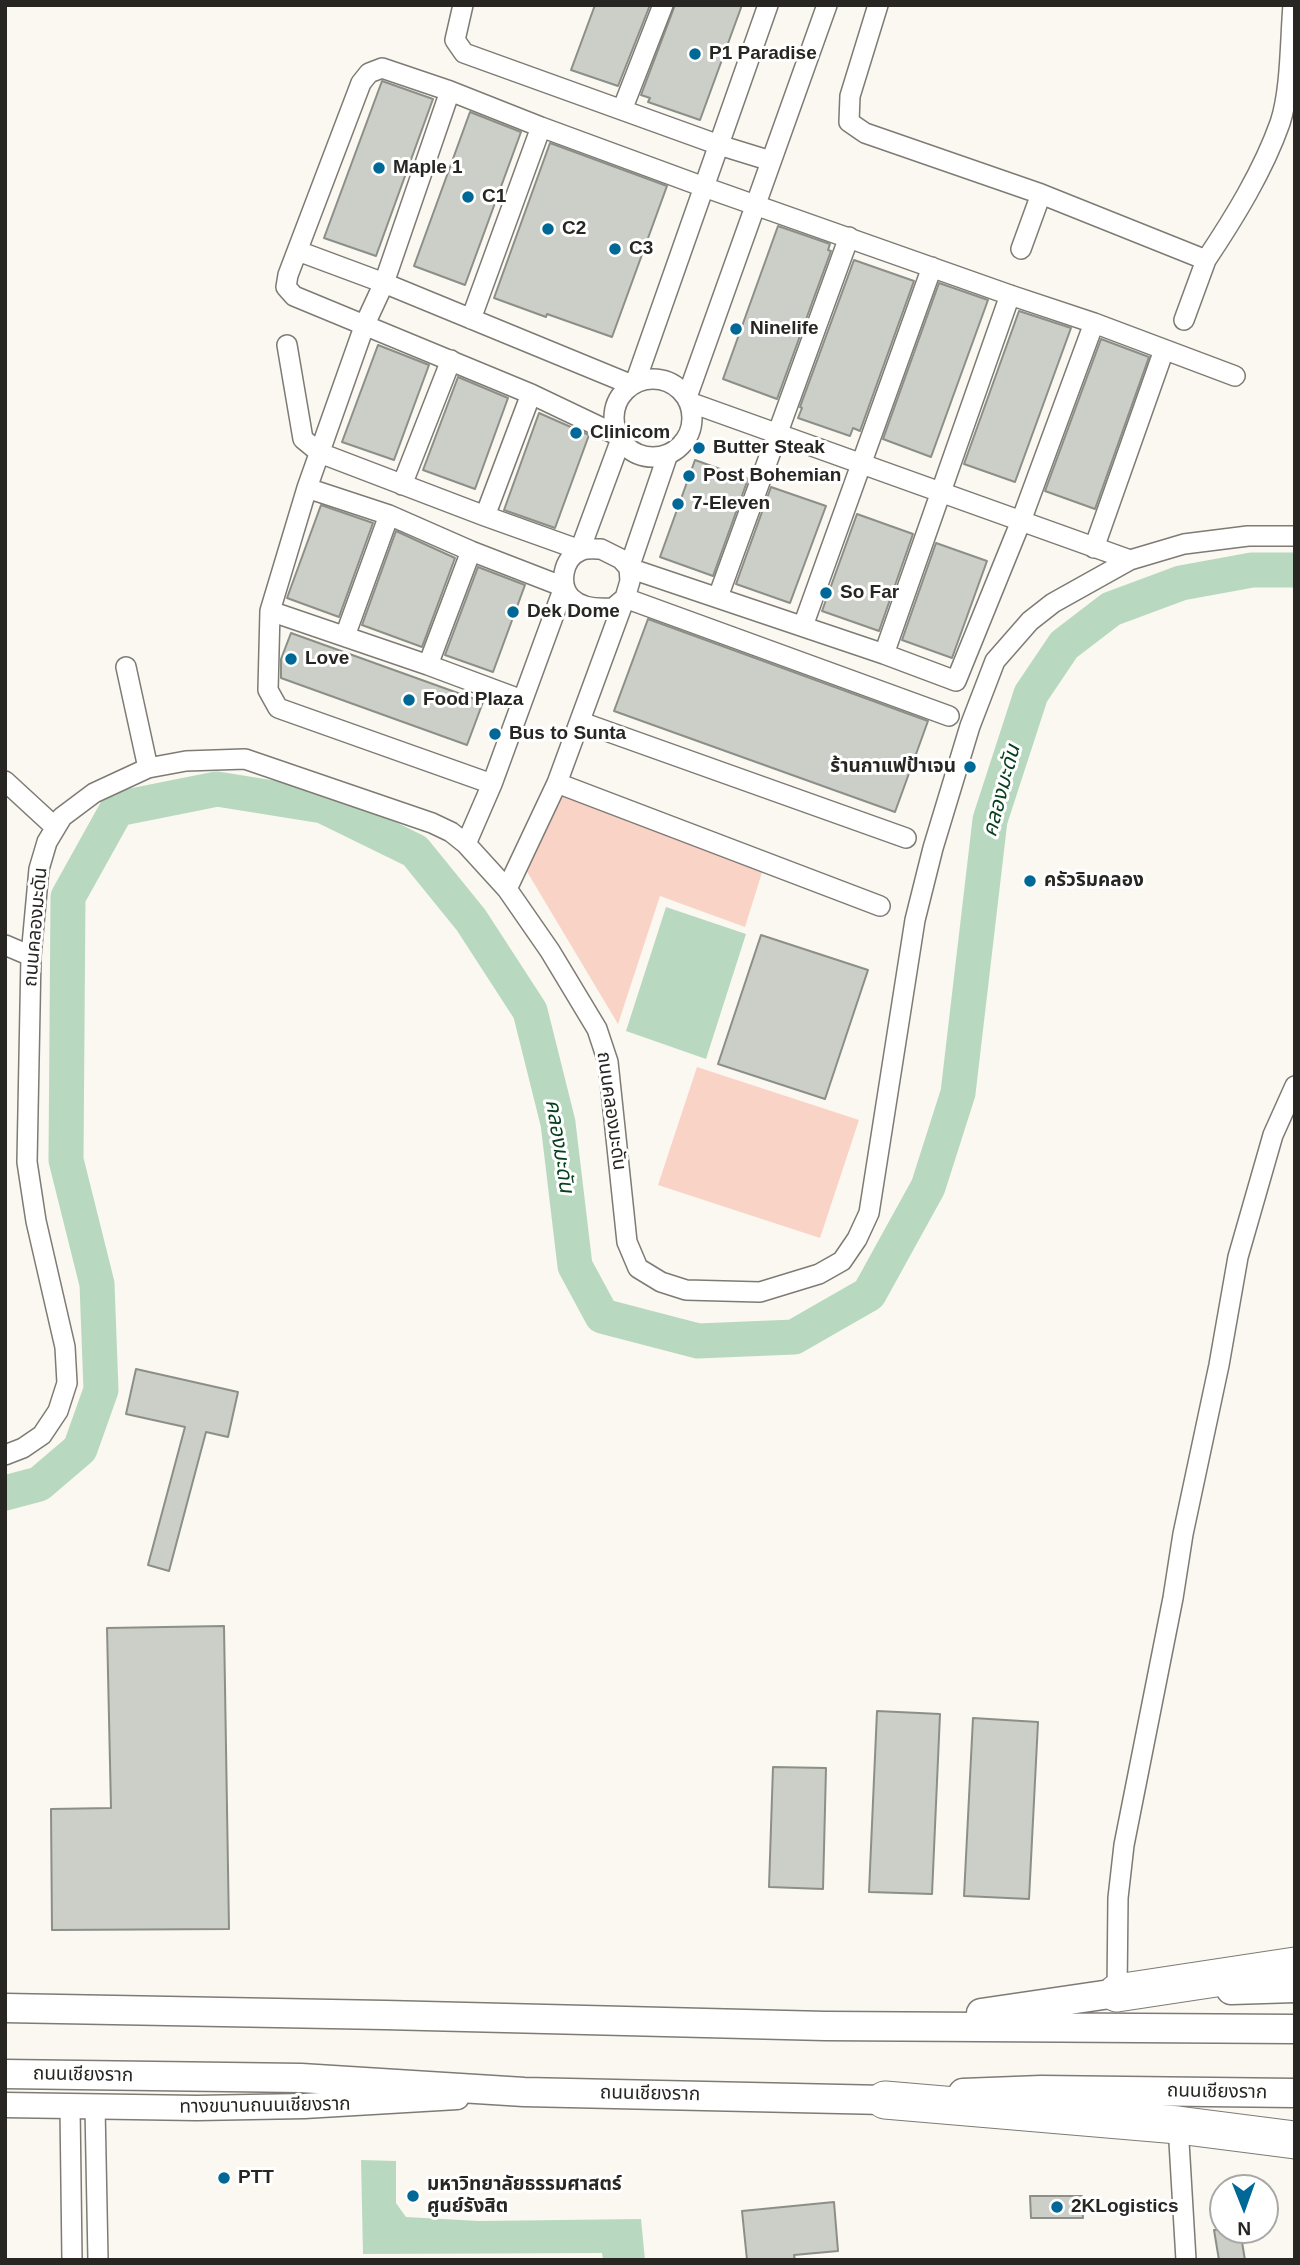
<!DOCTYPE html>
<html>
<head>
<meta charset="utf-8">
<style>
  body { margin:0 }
  #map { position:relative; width:1300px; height:2265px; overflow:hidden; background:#faf8f0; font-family:Arial,sans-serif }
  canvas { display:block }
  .frame { position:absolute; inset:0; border:7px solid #272623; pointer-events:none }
  .north { position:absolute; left:1209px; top:2174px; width:70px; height:70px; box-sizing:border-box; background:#fff; border:2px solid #a9a8a7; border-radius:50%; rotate:179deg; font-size:19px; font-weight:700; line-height:28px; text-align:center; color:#272623 }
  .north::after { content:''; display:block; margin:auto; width:24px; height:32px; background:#006896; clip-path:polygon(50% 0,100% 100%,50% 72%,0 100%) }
</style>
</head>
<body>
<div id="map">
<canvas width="1300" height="2265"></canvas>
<div class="frame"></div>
<div class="north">N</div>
</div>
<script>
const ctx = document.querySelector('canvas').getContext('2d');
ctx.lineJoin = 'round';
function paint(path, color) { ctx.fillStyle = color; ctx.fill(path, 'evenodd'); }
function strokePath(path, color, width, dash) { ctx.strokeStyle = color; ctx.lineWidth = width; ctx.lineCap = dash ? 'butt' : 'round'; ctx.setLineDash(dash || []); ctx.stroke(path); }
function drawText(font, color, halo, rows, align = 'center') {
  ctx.font = font + ' Arial,"Noto Sans Thai",sans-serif'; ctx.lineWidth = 6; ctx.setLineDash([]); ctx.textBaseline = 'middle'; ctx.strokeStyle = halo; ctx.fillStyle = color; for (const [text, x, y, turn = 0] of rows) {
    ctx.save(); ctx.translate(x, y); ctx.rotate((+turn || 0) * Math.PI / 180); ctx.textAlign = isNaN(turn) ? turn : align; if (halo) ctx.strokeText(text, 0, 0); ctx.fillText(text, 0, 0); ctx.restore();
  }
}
const green = new Path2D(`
  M564,789l200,77 -19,61 -85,-31 -42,128 -92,-154z
  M697,1067l162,53 -39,118 -162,-53z`);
const water = new Path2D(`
  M666,907l80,27 -40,125 -80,-28z
  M361,2160l35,1v42l10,14 73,4 162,-2 4,41h-42l-1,-7 -239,1z`);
const river = new Path2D(`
  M5,1493l34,-9 41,-35 21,-59 -4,-106 -31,-124 2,-263 49,-88 100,-20 106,17 92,45 56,69 59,91 28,112 17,143 27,50 96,25 96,-4 75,-43 59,-107 30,-94 32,-273 41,-126 33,-49 47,-36 70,-26 71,-13h43`);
const building = new Path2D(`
  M595,5h55l-32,81 -47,-16z
  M675,5h67l-42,115 -52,-18 2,-4 -9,-3z
  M382,81l51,18 -57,157 -52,-18z
  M470,112l51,20 -56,153 -51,-19z
  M550,143l117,43 -55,151 -65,-23 -1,3 -52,-19z
  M778,226l52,18 -2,6 3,1 -54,148 -54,-20z
  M854,260l60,21 -54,150 -7,-3 -3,8 -52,-18 4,-10 -2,-1z
  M939,283l49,17 -57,157 -48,-18z
  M1019,311l52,17 -56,154 -51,-18z
  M1101,339l48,18 -54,152 -50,-18z
  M378,345l51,20 -35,95 -52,-18z
  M458,377l50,21 -33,91 -52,-19z
  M539,413l50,22 -34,93 -51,-18z
  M695,460l53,19 -35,97 -53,-19z
  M771,487l55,19 -36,97 -54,-19z
  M321,505l52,18 -34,94 -52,-19z
  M857,514l56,20 -34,97 -57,-20z
  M396,531l59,27 -33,89 -60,-22z
  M936,543l51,18 -35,97 -50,-18z
  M478,567l47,18 -32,87 -48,-17z
  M648,619l280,102 -33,91 -281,-101z
  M291,633l192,69 -16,43 -186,-67v-19z
  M761,935l107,35 -43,129 -107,-35z
  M136,1369l102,23 -10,45 -22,-5 -37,139 -21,-6 37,-138 -59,-13z
  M224,1626l5,303 -177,1 -1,-121 60,-1 -4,-180z
  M877,1711l63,3 -8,180 -63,-2z
  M973,1718l65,4 -9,177 -65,-3z
  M773,1767l53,1 -3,121 -54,-2z
  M1030,2196h52l1,22h-52z
  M834,2202l4,49 -44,4 1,5h-48l-5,-49z
  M1214,2230h26l5,30h-26z`);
const minor = new Path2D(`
  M463,5l-8,35 9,13 255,92 52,16
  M878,5l-28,91 -1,26 16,11 176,61 -20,55
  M450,91l-66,192 -19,41 -58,164 -37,123 -2,79 10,18 214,76
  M622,110l41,-105
  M1041,194l165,66c28,-42 57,-89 74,-137 11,-33 10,-83 13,-118
  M298,251l86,32 248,102
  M471,319l70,-192
  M1184,320l22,-60
  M287,345l16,94 17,14 165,63 95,34 41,-111
  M614 418a39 39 0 1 1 78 0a39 39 0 1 1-78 0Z
  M635,383l133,-378
  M687,397l140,-392
  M689,402l441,158
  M617,435l-86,-41 -237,-98 -8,-9 2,-12 73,-192 8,-10 13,-5 68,23 91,36 163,60 306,108 84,28 141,53
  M668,454l-39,114 255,86 72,27 65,-160 73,-198
  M402,485l49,-125
  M307,488l82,27 82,36 93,36 -72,197 -26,60
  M485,516l46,-122
  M1094,548l70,-198
  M601,549l20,10 8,9 1,13 -5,17 -12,10c-13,1 -32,0 -42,-10 -13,-13 -8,-40 9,-47 5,-3 15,-2 21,-2z
  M718,597l131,-360
  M270,611l158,54 94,35
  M803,626l129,-359
  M345,636l44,-121
  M884,654l126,-359
  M428,665l43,-114
  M126,667l22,101
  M581,722l325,116
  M5,781l50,46
  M557,783l323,123
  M507,889l50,-106 68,-185 324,118
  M5,945l26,11
  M5,1455l18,-7 19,-13 16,-24 9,-28 -2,-36 -29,-126 -9,-59 4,-206 8,-87 8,-27 15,-25 32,-24 54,-25 38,-7 59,-2 187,64 19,9 15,12 41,45 43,62 47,78 11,33 19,180 11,26 23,14 25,8 74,2 59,-18 23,-13 15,-22 12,-26 46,-293 18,-72 37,-122 25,-65 35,-40 23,-18 77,-43 54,-16 64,-8h47
  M1117,1993l1,-95 6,-53 49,-247 10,-64 36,-169 19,-108 35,-122 22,-49
  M70,2107l2,153
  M95,2107l3,153
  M1178,2125l8,135`);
const tertiary = new Path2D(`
  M5,2105l192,3 107,-2 153,-9`);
const secondary = new Path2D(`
  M1231,1990l64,-2
  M5,2008l380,7 440,11 470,3
  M981,2013l136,-20 18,-1
  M5,2074l296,4 223,14 361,8 20,-2
  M963,2093l78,-3 254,3`);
const motorway = new Path2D(`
  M1117,1993l178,-27
  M885,2100l293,25 117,15`);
const markers = [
  [695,54,7,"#006896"],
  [379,168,7,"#006896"],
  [468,197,7,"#006896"],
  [548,229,7,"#006896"],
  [615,249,7,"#006896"],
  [736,329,7,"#006896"],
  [576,433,7,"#006896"],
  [699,448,7,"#006896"],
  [689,476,7,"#006896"],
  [678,504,7,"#006896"],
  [826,593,7,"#006896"],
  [513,612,7,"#006896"],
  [291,659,7,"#006896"],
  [409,700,7,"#006896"],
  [495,734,7,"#006896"],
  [970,767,7,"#006896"],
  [1030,881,7,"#006896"],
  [224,2178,7,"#006896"],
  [413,2196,7,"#006896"],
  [1057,2207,7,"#006896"]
];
const poiNames = [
  ["P1 Paradise",709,54],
  ["Maple 1",393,168],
  ["C1",482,197],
  ["C2",562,229],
  ["C3",629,249],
  ["Ninelife",750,329],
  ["Clinicom",590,433],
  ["Butter Steak",713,448],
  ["Post Bohemian",703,476],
  ["7-Eleven",692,504],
  ["So Far",840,593],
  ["Dek Dome",527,612],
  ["Love",305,659],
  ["Food Plaza",423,700],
  ["Bus to Sunta",509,734],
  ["ร้านกาแฟป้าเจน",956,767,"right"],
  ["ครัวริมคลอง",1044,881],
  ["PTT",238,2178],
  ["มหาวิทยาลัยธรรมศาสตร์",427,2185],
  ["ศูนย์รังสิต",427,2207],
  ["2KLogistics",1071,2207]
];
const streetNames = [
  ["ถนนคลองมะดัน",36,927,-85],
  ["ถนนคลองมะดัน",611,1111,82],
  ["ถนนเชียงราก",83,2075,1],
  ["ถนนเชียงราก",1217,2092,1],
  ["ถนนเชียงราก",650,2094,1],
  ["ทางขนานถนนเชียงราก",265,2106,-1]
];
const waterNames = [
  ["คลองมะดัน",1002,791,-75],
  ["คลองมะดัน",559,1146,81]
];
paint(green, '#fad3c7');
paint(water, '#b8d9c0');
strokePath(river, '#b8d9c0', 35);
paint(building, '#cccfc7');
strokePath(building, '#8c8f88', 2);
strokePath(minor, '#7d7b74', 22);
strokePath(tertiary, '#7d7b74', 27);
strokePath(secondary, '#7d7b74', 31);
strokePath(motorway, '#7d7b74', 39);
strokePath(minor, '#fff', 19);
strokePath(tertiary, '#fff', 24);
strokePath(secondary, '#fff', 28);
strokePath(motorway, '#fff', 37);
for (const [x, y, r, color] of markers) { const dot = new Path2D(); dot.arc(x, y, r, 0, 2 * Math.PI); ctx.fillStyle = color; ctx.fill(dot); strokePath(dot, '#fff', 2.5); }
drawText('bold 19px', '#272623', '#fff', poiNames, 'left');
drawText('19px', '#272623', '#fff', streetNames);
drawText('italic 21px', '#08401f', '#fff', waterNames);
</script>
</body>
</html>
